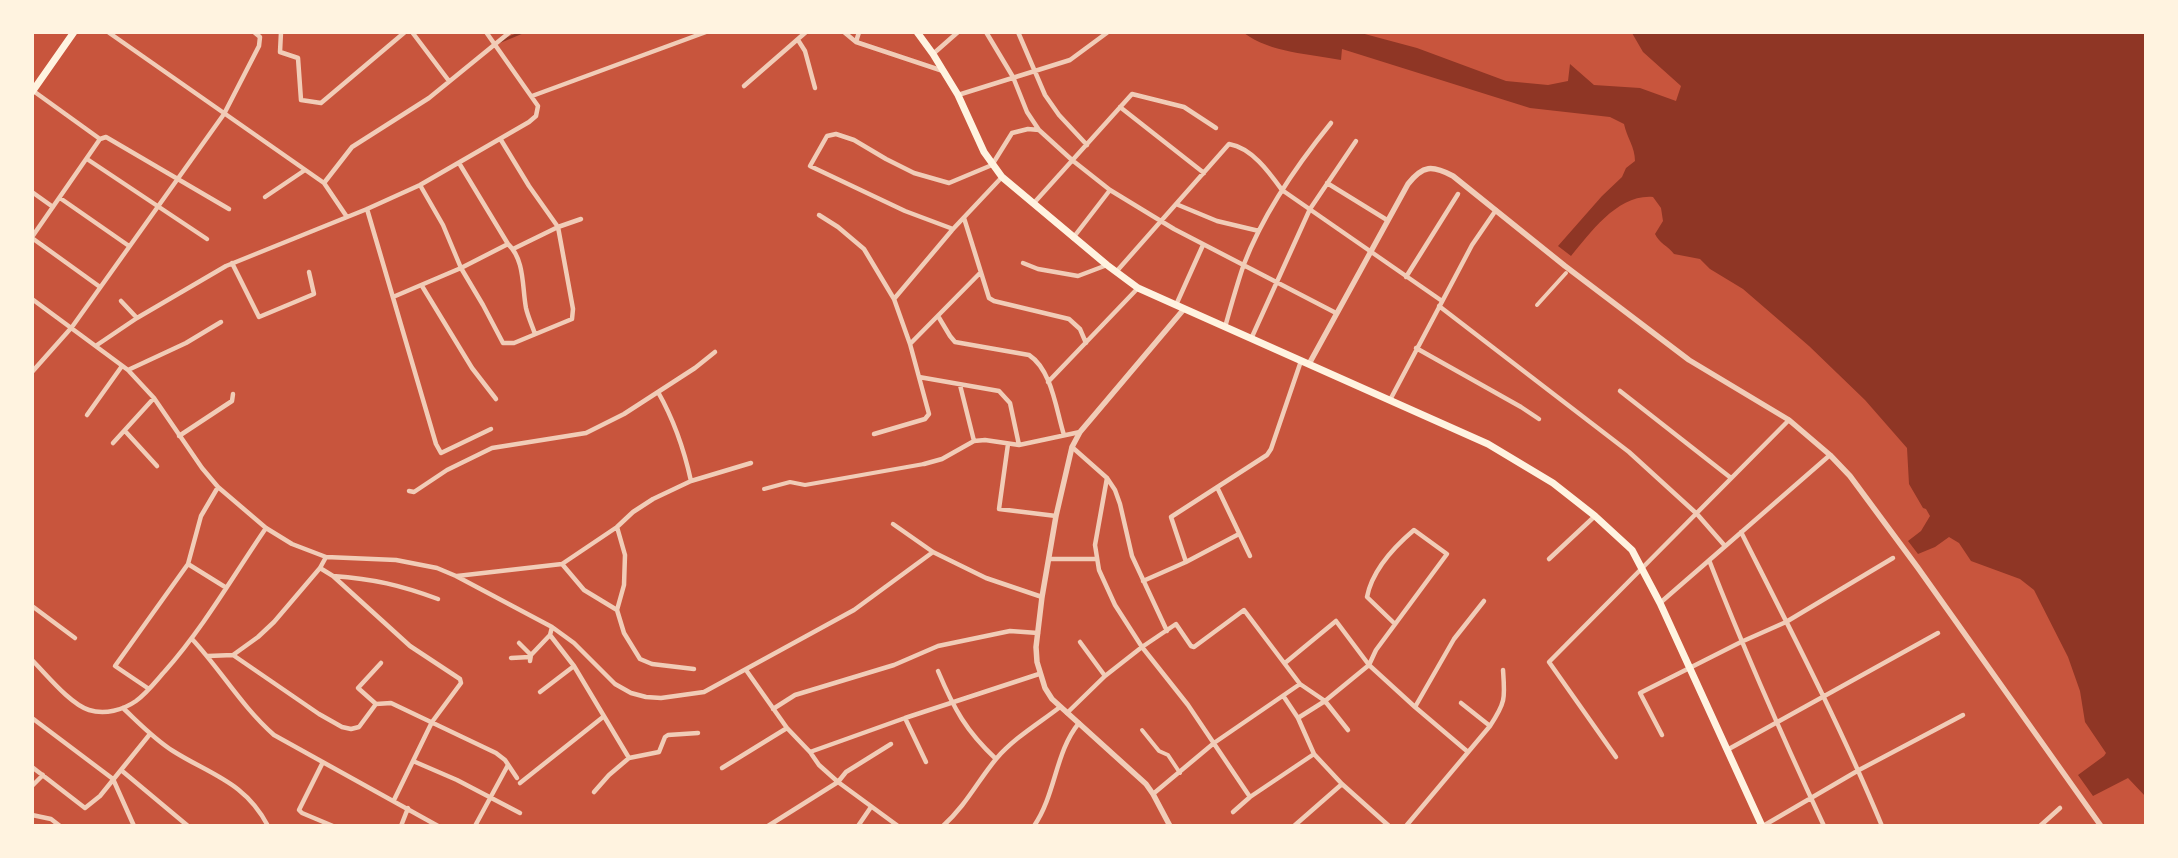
<!DOCTYPE html>
<html>
<head>
<meta charset="utf-8">
<style>
  body { margin:0 }
  #map { position:relative; width:2178px; height:858px; overflow:hidden; background:#c8553d; font-family:"DM Sans",sans-serif }
  canvas { display:block }
  .frame { position:absolute; inset:0; border:34px solid #fff3e0; pointer-events:none }
</style>
</head>
<body>
<div id="map">
<canvas width="2178" height="858"></canvas>
<div class="frame"></div>
</div>
<script>
const ctx = document.querySelector('canvas').getContext('2d');
ctx.lineJoin = 'round';
function paint(path, color) { ctx.fillStyle = color; ctx.fill(path, 'evenodd'); }
function strokePath(path, color, width, dash) { ctx.strokeStyle = color; ctx.lineWidth = width; ctx.lineCap = dash ? 'butt' : 'round'; ctx.setLineDash(dash || []); ctx.stroke(path); }
const water = new Path2D(`
  M1244,33h117l56,15 89,33 42,4 20,-4 2,-17 24,21 46,3 36,13 5,-15 -38,-34 -11,-19h513v763l-17,-18 -35,18 -15,-21 26,-19 2,-3 -21,-31 -5,-31 -12,-34 -34,-67 -14,-11 -49,-18 -12,-18 -10,-6 -14,10 -17,7 -10,-13 13,-10 9,-15 -4,-7 -3,-1 -14,-24 -2,-36 -42,-48 -56,-54 -66,-57 -33,-20 -10,-10 -26,-5c-6,-8 -15,-11 -19,-20l8,-13 -2,-13 -8,-11c-35,-3 -62,35 -82,59l-13,-10 44,-50 20,-19 4,-9 9,-7c0,-14 -8,-23 -11,-37l-14,-7 -80,-9 -188,-59 -1,11c-31,-6 -70,-7 -97,-27z`);
const stream = new Path2D(`
  M499,42l24,-10`);
const pedestrian = new Path2D(`
  M1537,305l29,-32
  M764,489l26,-7 15,3 119,-21
  M1142,730l17,21 9,4 12,18`);
const minor = new Path2D(`
  M108,32l216,151 23,34
  M281,32l-1,20 18,6 3,42 20,3 84,-71
  M412,32l37,49
  M844,32l12,10
  M859,32l-3,10 87,29
  M986,32l27,45 14,35 12,18 33,30 38,30 64,39 162,84
  M1018,32l27,63 14,20 28,30
  M798,40l7,11 10,37
  M933,54l25,-22
  M744,86l62,-54
  M32,90l68,49 6,-2 123,72
  M958,95l112,-35 38,-28
  M532,96l174,-64
  M1120,107l84,66
  M87,159l120,80
  M459,163l49,81c17,16 14,43 18,64 2,9 6,17 9,26
  M324,183l28,-36 77,-49 81,-66
  M1327,183l60,37
  M420,185l23,40 18,43 22,37 20,38h11l58,-24 1,-10 -15,-82 -29,-41 -28,-46
  M32,192l21,15
  M265,197l40,-27
  M60,198l69,48
  M1033,204l99,-110 52,13 32,21
  M1176,204l41,17 42,10
  M367,209l69,235 5,9 50,-24
  M819,215l19,12 26,22 30,50 16,45 19,70 -4,5 -51,15
  M964,218l25,80 5,3 75,18 11,10 6,14
  M953,229l-48,-18 -95,-45 17,-30 9,-2 18,6 32,19 28,14 35,10 43,-18 20,-32 16,-4 11,1
  M32,237l68,-98
  M32,238l68,49
  M1073,238l37,-48
  M513,249l45,-22 23,-8
  M232,263l27,54 55,-23 -5,-22
  M1023,263l15,6 40,7 29,-11
  M1116,272l113,-128c23,4 40,28 53,46l160,111
  M1406,277l52,-83
  M422,286l50,82 24,31
  M393,297l68,-29 47,-24
  M32,299l96,71 26,28 48,70 16,19 48,41 26,16 34,13 70,3 41,8 19,8 96,51 22,16 41,41 16,9 15,4 15,1 43,-6 150,-82 79,-58
  M894,299l59,-70 49,-52
  M121,301l16,17
  M1176,305l27,-60
  M1439,306l190,146 68,62 28,32
  M938,316l12,20 5,6 74,13c23,15 27,55 35,80
  M1225,327c6,-21 12,-43 19,-63 20,-52 52,-98 87,-141
  M1251,339l59,-130 46,-68
  M910,344l71,-72
  M97,345l40,-27 89,-52 141,-57 53,-24 109,-63 7,-6 2,-10 -52,-74
  M1416,348l105,59 18,12
  M128,370l58,-27 35,-21
  M32,372l40,-45 152,-213 35,-68 1,-9 -6,-5
  M919,377l80,14 11,12 9,42
  M1048,382l90,-94
  M960,385l14,56
  M1620,391l111,87
  M658,392c16,28 26,57 33,89
  M1390,400l82,-155 24,-35
  M87,415l35,-49
  M125,431l32,35
  M179,436l53,-35 1,-7
  M113,443l41,-45
  M1008,444l-9,65 57,7
  M1072,447l35,31 8,12 5,14 12,52 35,75
  M924,464l18,-5 32,-18 11,-1 34,5 61,-13
  M1107,478l-12,67 4,25 16,35 27,42 46,58 62,92
  M1217,487l33,69
  M409,491l5,1 33,-22 45,-22 94,-15 38,-19 71,-46 20,-16
  M893,524l40,28 53,26 56,19
  M617,527l8,28 -1,30 -7,25 7,23 16,26 12,5 42,5
  M1741,532c49,97 99,193 141,294
  M1049,559h47
  M1549,559l46,-43
  M1709,560c35,90 74,178 115,266
  M1186,562l-15,-45 96,-62 4,-6 30,-88
  M188,564l37,23
  M562,564l22,26 33,20
  M320,568l13,8 77,70 50,33 1,4 -29,39 -38,78
  M333,576c41,3 67,9 105,23
  M457,576l105,-12 55,-37 16,-15 20,-13 38,-18 60,-18
  M1143,581l43,-19 53,-28
  M1660,603l170,-148
  M32,606l43,32
  M552,627l-2,8 24,31 55,92
  M192,639c29,31 50,68 82,96l164,91
  M1080,642l25,34
  M519,643l12,12
  M233,655l86,59 23,13 9,2 8,-2 17,-23
  M208,656l25,-1 25,-18 16,-15 46,-54 6,-11
  M511,658l19,-1
  M32,660c15,15 38,44 57,50 16,5 34,0 47,-9 11,-8 20,-20 29,-30 39,-44 68,-95 101,-143
  M530,661l1,-6 19,-20
  M381,663l-23,25 18,16 15,-1 105,50 9,7 12,18
  M1285,663l51,-42 33,44 46,42 53,45
  M746,670l41,58 23,24 9,13 19,17 60,44
  M938,671c16,38 28,60 58,88
  M149,689l-34,-23 73,-102 13,-48 17,-29
  M540,692l34,-26
  M1284,697l14,21 16,36 28,30 47,42
  M1461,703l29,23
  M1415,707l39,-68 30,-38
  M123,708c16,15 31,31 50,43 38,24 72,31 95,75
  M773,709l22,-14 99,-30 44,-19 72,-15 28,2
  M1067,713l38,-37 37,-29 34,-23 15,22 3,1 50,-37 56,74 25,17 23,29
  M32,718l81,61 21,47
  M905,718l21,44
  M1298,718l27,-17 44,-36 7,-15 71,-96 -33,-24c-20,17 -42,41 -47,67l28,27
  M1662,735l-22,-42 101,-51 45,-20 107,-64
  M1727,750l211,-117
  M810,752l95,-34 134,-44
  M1616,757l-67,-95 240,-242
  M413,761l44,19 63,33
  M323,762l-24,48 3,3 31,13
  M32,767l53,41 15,-12 50,-62
  M722,768l65,-40
  M121,770l67,56
  M520,783l83,-66
  M32,786l11,-11
  M594,792l15,-17 20,-17 30,-6 6,-15 3,-2 30,-2
  M1153,794l61,-51 86,-59
  M1233,812l17,-15 64,-43
  M32,815l19,4 9,7
  M401,826l7,-18
  M475,826l33,-61
  M768,826l70,-44 8,-10 45,-28
  M858,826l13,-19
  M943,826c24,-22 34,-44 53,-67 18,-21 42,-35 64,-52
  M1034,826c22,-32 21,-74 45,-103
  M1294,826l48,-42
  M1406,826l84,-100c16,-24 15,-28 13,-56
  M1763,826l96,-56 104,-55
  M2040,826l20,-18`);
const tertiary = new Path2D(`
  M1309,364l99,-180c15,-19 24,-19 45,-8l112,90 124,94 100,60 41,35 20,21 68,92 183,258
  M1170,826l-17,-32 -7,-10 -94,-85 -7,-11 -8,-26 -1,-15 6,-50 14,-81 16,-69 8,-15 104,-123`);
const secondary = new Path2D(`
  M917,32l16,22 25,41 26,57 18,25 105,88 31,23 38,17 312,139 65,39 42,33 37,34 10,19 18,34 102,223
  M32,92l42,-60`);
paint(water, '#8f3625');
strokePath(stream, '#8f3625', 2.5);
strokePath(pedestrian, '#f1ccb7', 4);
strokePath(minor, '#f1ccb7', 4.5);
strokePath(tertiary, '#f1ccb7', 5.5);
strokePath(secondary, '#fff3e0', 7);
</script>
</body>
</html>
